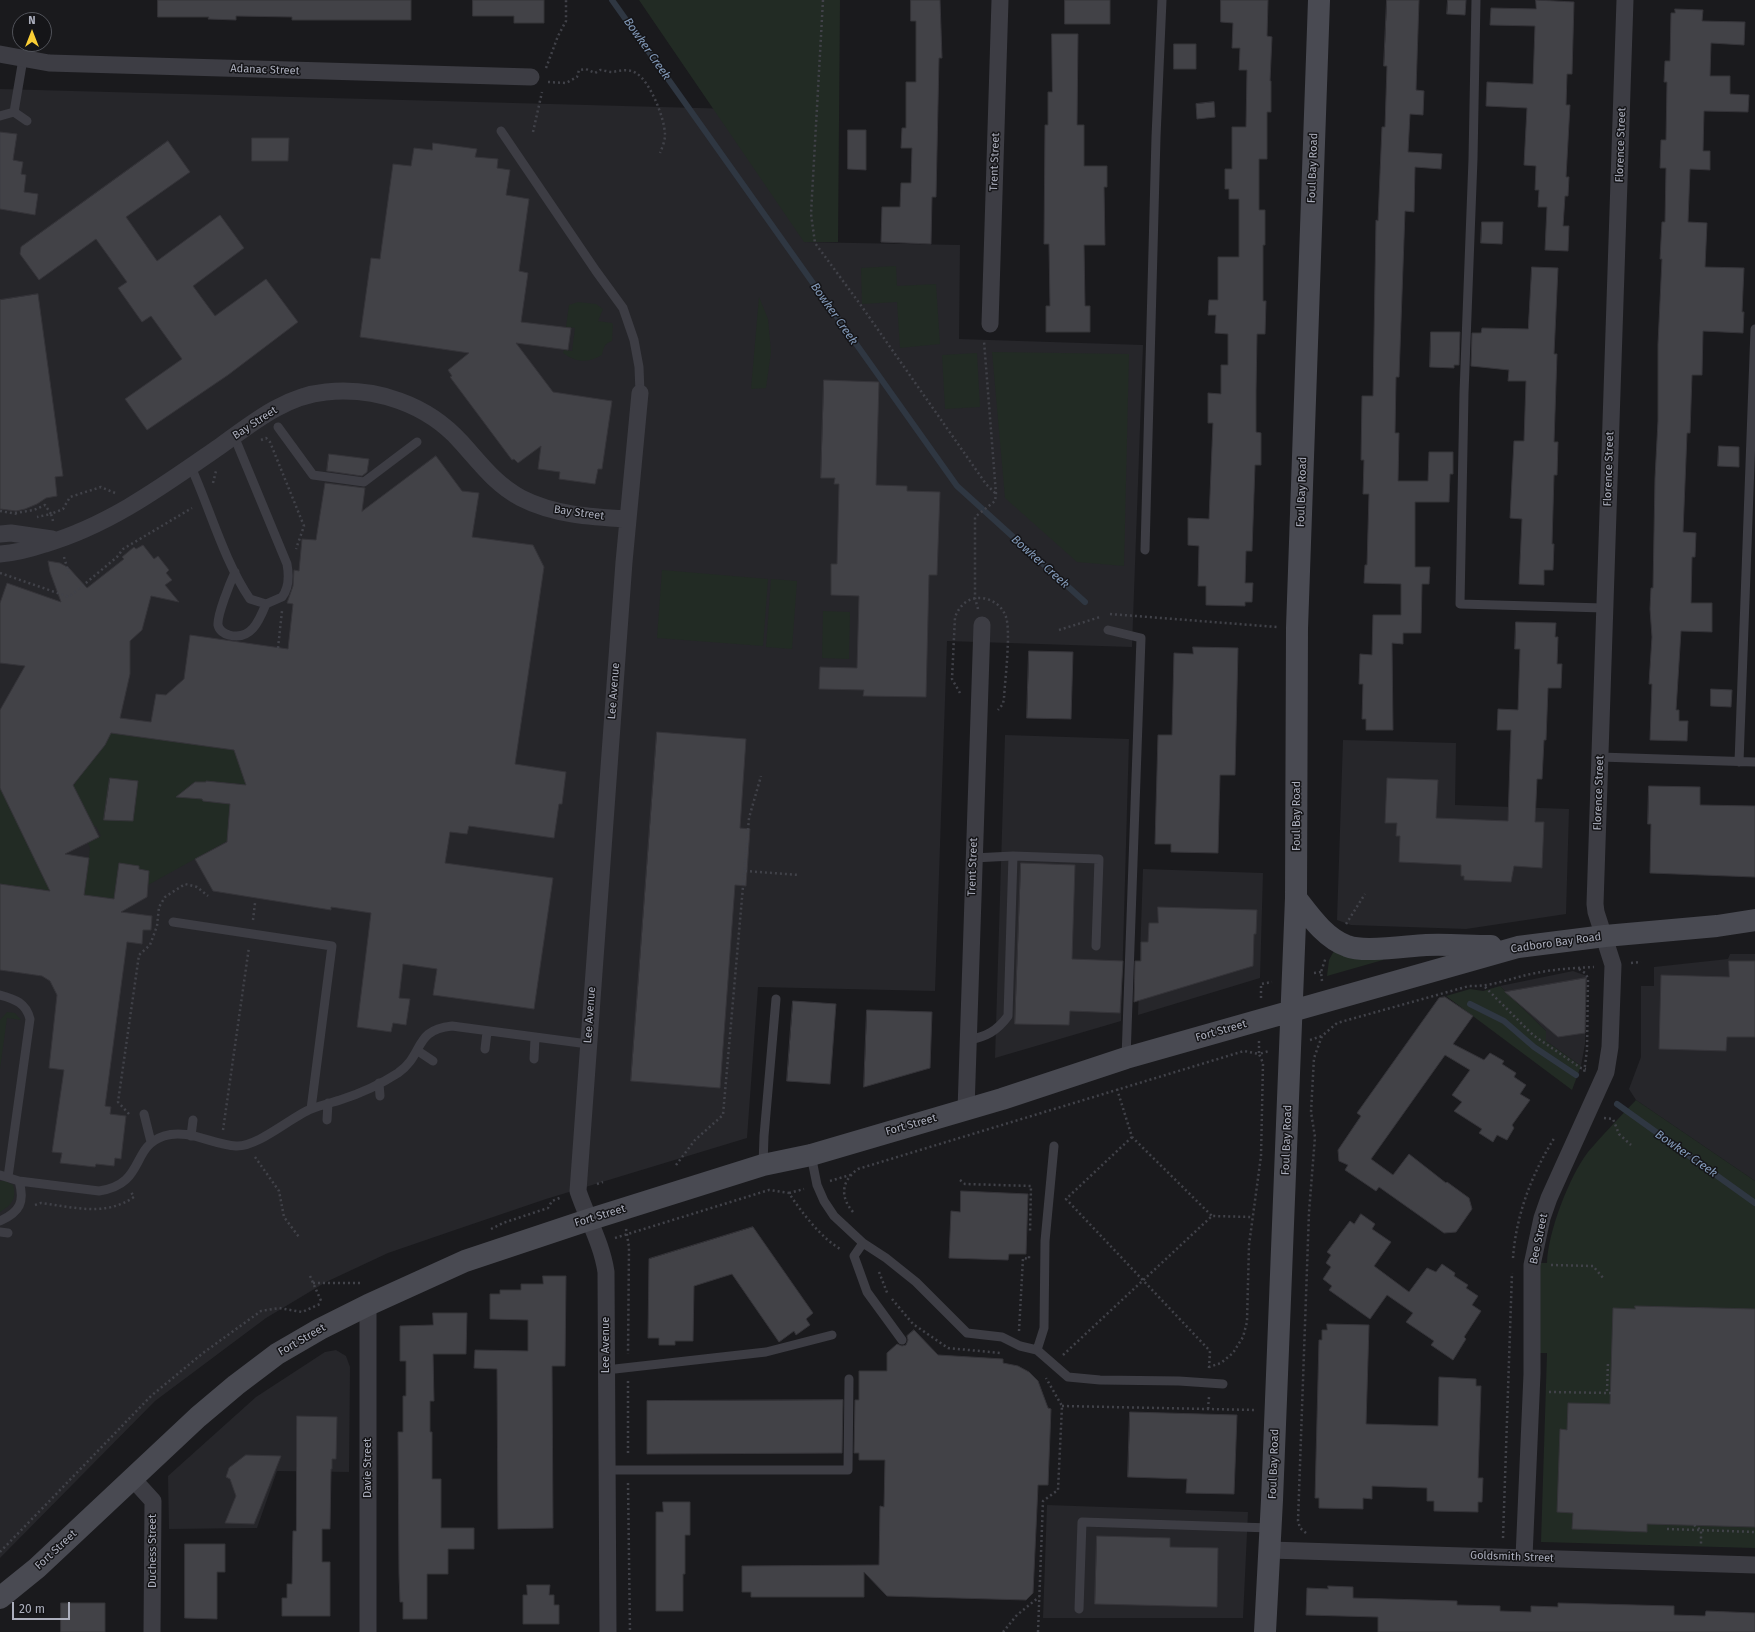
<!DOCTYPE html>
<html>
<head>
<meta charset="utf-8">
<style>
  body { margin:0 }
  #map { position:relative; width:1755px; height:1632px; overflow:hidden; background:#1a1a1d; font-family:"Fira Sans",sans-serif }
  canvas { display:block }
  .north { position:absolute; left:12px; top:12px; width:40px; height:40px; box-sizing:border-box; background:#151518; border:1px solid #51535a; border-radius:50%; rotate:0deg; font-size:11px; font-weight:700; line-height:16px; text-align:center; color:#acafbd }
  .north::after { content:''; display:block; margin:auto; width:14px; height:18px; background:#face35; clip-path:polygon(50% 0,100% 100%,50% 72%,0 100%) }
  .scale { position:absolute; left:12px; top:1602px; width:58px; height:18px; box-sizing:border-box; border:2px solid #acafbd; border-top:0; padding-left:5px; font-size:12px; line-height:14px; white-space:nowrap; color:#acafbd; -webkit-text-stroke:3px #151518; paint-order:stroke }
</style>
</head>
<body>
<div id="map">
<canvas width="1755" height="1632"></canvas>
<div class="north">N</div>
<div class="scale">20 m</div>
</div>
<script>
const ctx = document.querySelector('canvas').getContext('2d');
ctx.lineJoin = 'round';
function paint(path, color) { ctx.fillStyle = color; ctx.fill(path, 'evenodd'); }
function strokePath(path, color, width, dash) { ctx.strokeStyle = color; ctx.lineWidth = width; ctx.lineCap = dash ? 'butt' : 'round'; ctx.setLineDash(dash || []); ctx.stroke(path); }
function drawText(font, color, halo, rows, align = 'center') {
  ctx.font = font + ' "Fira Sans",sans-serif'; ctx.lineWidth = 3; ctx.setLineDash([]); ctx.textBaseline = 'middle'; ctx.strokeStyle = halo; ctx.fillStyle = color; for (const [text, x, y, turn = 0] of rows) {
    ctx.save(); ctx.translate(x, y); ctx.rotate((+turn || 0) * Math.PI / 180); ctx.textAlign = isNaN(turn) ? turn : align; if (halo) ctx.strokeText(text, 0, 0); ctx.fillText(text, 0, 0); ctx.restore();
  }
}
const built = new Path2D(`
  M0,89l808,22 -4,131 156,3 -1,94 184,6 -11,302 -185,-6 -12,350 -177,-4 -11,151 -201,61 -94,32 -64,22 -62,29 -60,36 -111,83 -155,157z
  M1005,735l124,4 -8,282 -126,37z
  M1343,740l113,3 -1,62 114,4 -3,105 -100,15 -115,-4 -14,-5z
  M1143,869l120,4 -3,105 -122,37z
  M1730,954h25v227l-119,-81 -7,-11 12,-32v-71h13v-19l74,-8z
  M1573,971l14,5 -2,68 -4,22 -35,-25v-10l-46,-45z
  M336,1350l10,6 4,11 -1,105 -72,-1 -20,57 -88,1 -1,-53 88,-79 69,-45z
  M1047,1505l201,7 -5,106h-200z`);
const green = new Path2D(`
  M639,0h201l-2,242h-34z
  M896,266l1,20 39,-2 4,60 -40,4 -3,-46 -35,2 -1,-36z
  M759,297l9,22 3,33 -5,36 -15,1z
  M578,302l18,2 7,5 -5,12 14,2 1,1 -1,17c-7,2 -9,7 -10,14 -14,8 -25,8 -39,-2l1,-3 8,1 3,-23 -9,-1 3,-22z
  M992,352l137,2 -5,212 -47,-4 -72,-64z
  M977,353l3,54 -35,2 -3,-54z
  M662,570l106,9 -5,67 -106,-8z
  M771,579l26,2 -5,68 -26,-2z
  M823,611l27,1 -1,47 -27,-1z
  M111,733l125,17 16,26 -12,28 1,-20 -35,-3v1h-11l-6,4v7l13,6 1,2 27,3 -2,20 25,-5 -2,9 -103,57 1,-14 -10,-2v-3l-20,-3 -5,36 -30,-4 6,-47 -2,-5 13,-7 -5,-10 -2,1 -21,-42 3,-2 -4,-2 33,-36z
  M0,788l8,9 65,97 -73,-10z
  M1336,947l47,11v2l-56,16 2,-16z
  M1500,986l46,45v10l35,25 -9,24 -126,-94 24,-7 13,2z
  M7,1012l8,1 6,7 -14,-2 -7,51v-49z
  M1636,1100l119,81v367l-214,-6 6,-189h-15l1,-90h14c1,-31 22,-86 41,-111 15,-18 32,-35 48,-52z
  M0,1181h5l8,4c4,13 -1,20 -13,27z`);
const stream = new Path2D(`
  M612,0l345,486 128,116
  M1470,1004l34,17 30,26 42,28
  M1617,1104l138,99`);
const building = new Path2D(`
  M158,0h253v20h-119v-3l-56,-1v4l-28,-1 1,-2h-51z
  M473,0h71v23h-30v-7h-41z
  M911,0h29l2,58h-3l-3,139h-4l-1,47 -50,-2 1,-35h18l1,-24h10l1,-35h-11l1,-20h4v-46h10v-61h-5z
  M1065,0h45v24h-45z
  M1221,0h47l-1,36 5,1 -2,44h1v31h-4v47h-8v51h6v35h-2v56h3l-1,33h-8l-1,57v41l5,1v32h-6l-3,86h-6l-1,32h8l-1,19h-7v4l-39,-1v-19h-8l1,-40 -11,-1v-27l21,1 4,-96h-5v-30l13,1v-29h7v-31l-13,-1 1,-18h-8l1,-15h9v-43h21v-58h-10v-10h-4v-20h7v-42h14l1,-57h-8l1,-22h-8l1,-25 -12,-1z
  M1387,0h32l-3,90 8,1 -1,24 -13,-1 -2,38 34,2 -1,15 -26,-2 -1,45 -9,-1 -6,166h-3l-1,56h4l-1,48h30l1,-29h24v22h-3l-1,28h-34v65h15l-1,17h-7l-1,49h-18v11l-11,-1 1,87h-27v-11h-4l1,-35h-4l1,-30 12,1 1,-40h28v-31l-37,-1 1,-18h2l2,-71h-6l1,-34h-3l1,-64h11l3,-176 2,1 4,-94h3l2,-61h-3z
  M1448,0h18l-1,15 -18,-1z
  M1536,0l38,2 -2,72h-5l-1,31h4l-4,72h3l-1,19h-3l-2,30h6l-1,25 -23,-1 2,-43h-9l1,-17h-4l1,-24 -12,-1 3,-57 -41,-2 1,-24 46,2 2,-58 -45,-1 1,-17 45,1z
  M1675,9l28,1 -1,11 43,1 -1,23 -33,-2 -1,33h20v18l19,1 -1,17 -44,-1 -1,40h7v19l-20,-1 -2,53 19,1 -2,44 39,1 -2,44h2l-1,21 -40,-2 -1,44h-10l-2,58h-3l-4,99 13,1 -1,24h-3l-1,46h21v29l-31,-1 -5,79h3v11h9l-1,20 -37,-1 2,-56h-3l3,-47 -2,-28 1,-21h2l2,-110 3,-57v-77l4,-85h-2l2,-37h3l1,-54h-6l1,-28h5l1,-58h-3l1,-21h5l1,-48h4z
  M1052,34h26l-1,91h7v41h23v21h-3l1,58h-21l1,61h5v26h-44v-26h4l-1,-62h-5l1,-119h3v-33h4z
  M1174,44h22v25h-22z
  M1214,102l1,15 -18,2 -1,-15z
  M848,130h18v40l-18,-1z
  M0,132l17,2 -4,26 10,2 -2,12 5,1 -2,17 14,2 -3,21 -35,-6z
  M252,138h37l-1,23h-36z
  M168,141l22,31 -64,45 31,44 63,-46 24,33 -51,38 22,30 51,-37 32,43 -70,53 -81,55 -22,-31 57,-40 -31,-43 -9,6 -24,-34 9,-6 -31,-43 -57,41 -19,-26 1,-7z
  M433,143l44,6 -2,8 23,2 -1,9 13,2 -4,25 23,4 -10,72 9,2 -7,49 50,6 -3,22 -52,-7 37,49 59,9 -10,68h-4l-3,15 -36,-5 1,-7 -22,-3 3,-23 -23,17 -4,-4 -2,1 -62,-83 2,-1 -4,-6 21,-17 -109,-16 11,-79 9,1 13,-95 18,2 3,-18 18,2z
  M1482,222h21l-1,22 -21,-1z
  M1532,267l26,1 -4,86h3l-3,88h4l-1,33h-3l-2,69h2l-1,26h-9v15l-25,-1 3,-65 -12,-1 4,-77h10l2,-60h-18l1,-11 -38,-4 1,-33h9l1,-5 46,1z
  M38,294l25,182 -8,1 2,19 -11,2 -9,6 -12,5 -9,2 -16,-2v-209z
  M1431,332h29l-1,33h-5v3l-24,-1z
  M824,380l55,2 -3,103 31,1v5l33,1 -3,83h-8l-3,122 -63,-1 1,-6 -45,-1 1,-22 37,1 2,-72 -28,-1v-31h6l2,-80h-5l1,-6h-14z
  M1719,446l20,1v20l-21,-1z
  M329,454l40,5 -2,13 -5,4 -35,-5z
  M436,456l26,35 17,2 -7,44 61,8 11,22 -29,197 51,8 -4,32h-3l-5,34 -85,-12 -2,8 -17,-2 -5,31 108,15 -19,131 -101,-14 4,-26 -34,-5 -4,34 11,1 -4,26 -13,-2 -2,9 -34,-5 14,-114 -40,-6v3l-118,-19 -18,-32 32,-17 3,-38 -27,-3 -1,-2 -26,-2 19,-15h11v-1l40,4 -12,-35 -123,-17 -6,12 -32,40 26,52 -34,17 24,4 -5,37 30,4 5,-36 20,3v3l10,2 -2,26 -26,15 31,4 -1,14h-8l-1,14 -15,-2 -22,164 6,1 -1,7 16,2 -5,43 -6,-1 -1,8 -18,-2 -1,3 -35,-4 2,-10 -10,-1 12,-82 -15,-2 8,-73 -7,-14 -8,-5 -42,-6v-86l50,7 -50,-103v-78l25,-44 -25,-3v-60l7,-20 54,19 -11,-30 -2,-11 12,2 9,5 18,20 37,-29 -2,-2 12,-10 2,2 7,-4 11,14 4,-3 11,14 -3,3 6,7 -7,5 14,17 -28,-6 -9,34 -12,11v33l-10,44 31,4 5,-28 10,1 18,-16 6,-44 98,14 5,-45 -6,-1 6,-17 1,-16 5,1 3,-32 14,1 9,-57 40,5 -3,23z
  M1516,622l40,1 -1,14h3l-1,27h5l-1,24h-13l-2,52h-2l-2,39h-5l-2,43h9l-2,46 -28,-2 -3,16 -47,-2v-4h-3v-11l-62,-3 1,-26h-4l1,-13h-12l2,-45 51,2 -2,38 72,3 3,-91h-14l1,-21 20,1 2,-61h-5z
  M1193,647l45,1 -3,127h-15l-2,78 -47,-1v-8h-16l3,-109h14l2,-82 19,1z
  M1029,651l44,1 -2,67 -44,-1z
  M1711,689l21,1 -1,17 -20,-1z
  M657,732l89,7 -6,89 10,1 -4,57 -11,-1 -15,203 -89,-7z
  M110,778l28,3 -5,40 -29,-1z
  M1649,786l51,1v18l55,1v71l-105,-4 1,-49h-3z
  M1021,863l54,2 -3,94 51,2 -3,52 -50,-2 -1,14 -54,-1z
  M1158,907l99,3 -1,24h-2l-1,32 -119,36 1,-41h6v-19h7l1,-19h9z
  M1729,961h26v76h-28l-1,14 -67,-2 2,-74 68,2z
  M1586,978l-1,55 -27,4 -53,-45z
  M1445,997l28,19 -20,28 31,16 6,-7 14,8 -2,3 14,9 -2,4 12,8 -6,9 10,6 -18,25 2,3 -7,12 -10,-5 -4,7 -14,-9 3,-4 -28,-18 8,-9 -10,-7 18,-25 -25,-15 -74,104 22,16 16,-21 37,29 1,-1 22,16 3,11 -16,23 -12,1 -65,-46 -3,4 -31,-21 3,-5 -9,-4 -1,-11 23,-34 -4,-3 82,-115z
  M793,1001l43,3 -6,80 -43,-3z
  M867,1010l65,2 -2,56 -66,19z
  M961,1191l67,3 -2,60h-17l-1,6 -59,-2 2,-47 9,1z
  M1361,1214l14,10 -3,5 19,13 -17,24 35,26 18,-24 9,4 6,-8 13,9 -1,3 14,9 -2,3 12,8 -6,9 9,6 -17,26 2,2 -13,21 -22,-15 3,-4 -28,-19 7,-9 -26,-18 -17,24 -41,-29 3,-4 -9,-7 8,-12 -5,-4 5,-8 -4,-3 23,-31 4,3z
  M753,1227l60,86 -7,6 4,6 -14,10 -2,-4 -15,11 -47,-68 -38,12 -1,55h-18v4h-16v-7h-11l1,-79z
  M543,1276h23l-1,90h-13l1,162 -55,1 -1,-160 -23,-1 1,-18 53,1v-31l-38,-1v-25h10v-4h21v-6h22z
  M1635,1306l120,3v218l-108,-3v8l-75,-3 1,-16 -16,-1 3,-83 7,1 1,-27 42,1 3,-96 22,1z
  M433,1313h34l-1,41h-33l1,47h-4v31h2v47h9v49h33v21h-26v25h-21v45h-24v-17h-3l-1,-28 -1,-142h5v-36h3v-35h-6v-35l33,-1z
  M1327,1324l42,1 -3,99 72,2 1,-49 37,2v7h5l-3,92h5l-1,24h-4v10l-44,-1v-10h-7v-13l-55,-2v13l-9,-1v11l-44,-1v-10h-4l4,-158h3v-10h5z
  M914,1330l24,25 65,4v4l15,3 11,6 9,9 10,27 3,1 -3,76h-10l-5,108 -7,7 -139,-4 -23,-24v25h-113v-5h-9v-26l137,-1 1,-59 4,1 1,-47h-26v-7h-5l1,-53h4v-29h28v-18l10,-9 5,2 4,-1 2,-5 -1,-4z
  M843,1400l-1,53 -195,1v-53z
  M1130,1412l107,3 -3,79 -48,-1 1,-14 -59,-2z
  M297,1416l40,1 -1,42h-4v10h-1l-1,60h-8v33h8v54h-48v-18h5v-14h5l1,-53h3z
  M246,1455l35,1 -27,68 -29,-1 11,-27 -6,-17 -4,-2 3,-9z
  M663,1502h27v33h-5v39h-2v37h-27v-99h7z
  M1097,1536l73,2v9l48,1 -1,59 -122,-3z
  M185,1544h40v28h-8v47l-32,-1z
  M527,1585h23l-1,10h5v10h5v19h-36v-29h4z
  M1328,1586l25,1v11l104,3v4l43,1v5l31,1v-6l27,1v-4l116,3v9l31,1 1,-5 49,2v19h-377v-15l-72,-2 1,-27 21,1z
  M61,1603h44v29h-44z`);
const path = new Path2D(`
  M823,0l-12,214 4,29 45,61 126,180 10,10
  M546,68l12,-32 8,-15v-21
  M548,82l18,1 11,-6 2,-7 7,-1 9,4 5,-3c4,0 8,2 12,2 8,-1 16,-4 24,1 14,8 29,46 29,62 0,6 -3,13 -5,18
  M533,132l9,-40
  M261,440l5,-2 4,4 34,84 -8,23
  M213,483l3,-12
  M0,511l17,3
  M15,513l19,-3 11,-5 6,9 -14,3
  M53,521l-2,-7 12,-5 7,-12 31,-10 14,6
  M64,557l5,17
  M0,573l69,24 48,-40 6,-8 69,-41
  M978,609l-3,-11v-81l20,-16 1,-7 -12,-153
  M1110,614l167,13
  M1059,630l41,-13
  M278,648l4,-37
  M960,693l-8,-14 3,-62c4,-10 11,-18 22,-19 13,-1 25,7 29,19 5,15 -1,63 -2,81l-1,6 -5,6
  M745,871l54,4
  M253,920l2,-17
  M1346,924l19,-30
  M1631,963l10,-1
  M1579,969l6,4 3,5 -1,72 -3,23
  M1314,973l7,-1
  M1322,981l-1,-9 5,-15
  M1485,987l48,48 48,33 5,1
  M1261,998v-14l11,-2
  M1310,1040l12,-4
  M1259,1041v13l10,-3
  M1117,1089l15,48 80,79
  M129,1114l-11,-12 21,-147 11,-10 7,-19 2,-19 6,-10 20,-13 12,3 11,9
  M1604,1118l9,1 6,15 12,11
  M223,1130l26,-183
  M1132,1137l-66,62 144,152 -1,17
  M255,1157l24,34 5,26 15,20
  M676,1165l19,-25 28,-25 26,-297 12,-42
  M960,1180l5,4 66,2 -1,47
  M830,1181l20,-6
  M597,1184l6,-2
  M789,1193l15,-4
  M35,1205l6,-2c33,4 64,14 93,-6l-3,-5
  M853,1212c-13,-15 -12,-31 5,-43l386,-118 15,3 4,9 -2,93 -12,89 -2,77 -4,15 -10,16 -12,10 -12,4
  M491,1229l12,-6 45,-15 4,-7 10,-4
  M626,1229l3,18 -1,107
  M615,1238l154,-48 20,3c12,19 34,47 53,57
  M1513,1258c3,-43 19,-85 42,-121
  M1551,1265l42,1 11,13
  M879,1272l9,23
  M310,1276l12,27
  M313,1283h49
  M892,1299l21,25 35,24 52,5
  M1019,1331l4,-73 6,1v-3
  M1063,1355l149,-139 40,1
  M628,1381v75
  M1607,1391l1,-29
  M1549,1392l62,1
  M1062,1406l194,4
  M1208,1409l1,-12
  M628,1483l2,149
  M1694,1525l7,5v15
  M1667,1529l88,3
  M1306,1533l-6,-5 -2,-7 11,-309 6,-75 -4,-25 3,-54 8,-22 15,-13 132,-37c24,1 44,-9 67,-13 19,-4 39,-5 58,-6
  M1503,1538l9,-265
  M0,1552l151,-156 52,-43 58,-42 18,-3 23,4 18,-8
  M1003,1632l14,-17 22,-18
  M1038,1632l5,-131 15,-11 4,-84 -16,-28`);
const lane = new Path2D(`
  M1476,0l-3,159 -9,234 -4,211 144,4
  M14,112l9,-53
  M0,116l14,-4 13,9
  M501,131l95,140 27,37 11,32 5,27 1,26
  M278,427l35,48 51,7 53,-40
  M191,467c19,42 33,94 59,132l16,5 16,-7c7,-9 7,-22 5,-33l-53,-128
  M1145,550l11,-413 6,-137
  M235,572c-5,11 -18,43 -17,53 1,5 6,9 11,10 22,6 30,-14 37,-31
  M1108,630l33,8 -15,420
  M1600,757l155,5
  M1739,762l16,-433
  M973,858l40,-2 86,3 -3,87
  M173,922l159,24 -21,163
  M0,995c15,4 26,8 30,24l-22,158
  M968,1040c18,-3 29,-9 40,-24l5,-160
  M485,1049l2,-17
  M418,1051l15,10
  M534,1059l1,-21
  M379,1083l1,13
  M144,1114l7,28
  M327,1120l1,-17
  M191,1136l2,-16
  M811,1155l6,30 7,16 10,15 29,27 23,15 30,24 51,51 35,4 18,9 17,4 31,27 32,3 79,1 44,3
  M763,1165l1,-29 12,-137
  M0,1175l19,6 80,10c47,-7 31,-44 65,-55 24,-8 49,9 72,10 22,1 55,-29 75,-37 10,-4 20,-6 29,-9 19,-6 41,-16 58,-27 27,-19 15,-43 54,-47l136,18
  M0,1221c20,-9 25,-19 19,-40
  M0,1232l8,1
  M863,1243l-9,13 13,36 35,48
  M1037,1350l7,-22 1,-87 9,-95
  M606,1370l160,-18 66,-17
  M607,1470h241l1,-91
  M1079,1609l3,-87 189,6`);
const street = new Path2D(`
  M0,54l49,9 482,14
  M990,324l10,-324
  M0,534l11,-1 41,6
  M0,554c16,-1 30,-5 45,-10 65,-19 119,-59 174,-97 32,-23 65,-51 107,-55 50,-5 101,12 135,50 19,21 34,42 60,56 33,17 71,19 107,21
  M966,1110l16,-485
  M133,1479l20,22 -1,131
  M1270,1550l485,15
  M1524,1557l8,-183v-109l10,-47 7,-20 57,-126 4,-25 3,-82 -17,-53 -1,-8 30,-904
  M368,1632v-327
  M608,1632l-2,-360c-4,-28 -19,-54 -28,-81l46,-629 16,-169`);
const secondary = new Path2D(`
  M1296,898c14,18 29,40 51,48 17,7 59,0 79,-1 22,-1 44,1 65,1
  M0,1598l37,-30 161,-151 38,-32 41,-31 43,-25 48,-24 97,-44 123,-41 175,-55 48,-10 191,-56 124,-41 392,-111 87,-11 112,-10 38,-6
  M1265,1632l7,-132 24,-602 1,-270 22,-628`);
const streetNames = [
  ["Adanac Street",265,70,2],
  ["Florence Street",1621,145,-88],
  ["Trent Street",995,162,-88],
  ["Foul Bay Road",1313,168,-88],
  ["Bay Street",255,423,-33],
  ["Florence Street",1609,469,-88],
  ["Foul Bay Road",1302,492,-88],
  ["Bay Street",579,513,8],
  ["Lee Avenue",614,691,-86],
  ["Florence Street",1599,793,-88],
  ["Foul Bay Road",1297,816,-90],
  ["Trent Street",973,867,-88],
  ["Cadboro Bay Road",1556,943,-8],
  ["Lee Avenue",590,1015,-86],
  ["Fort Street",1221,1031,-16],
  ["Fort Street",911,1125,-16],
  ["Foul Bay Road",1287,1140,-88],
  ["Fort Street",600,1216,-17],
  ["Bee Street",1539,1239,-78],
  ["Fort Street",302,1340,-30],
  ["Lee Avenue",606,1345,-90],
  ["Foul Bay Road",1274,1464,-88],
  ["Davie Street",368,1468,-90],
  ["Fort Street",56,1550,-43],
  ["Duchess Street",153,1551,-90],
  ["Goldsmith Street",1512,1557,2]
];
const waterNames = [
  ["Bowker Creek",647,49,55],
  ["Bowker Creek",834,314,55],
  ["Bowker Creek",1040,562,42],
  ["Bowker Creek",1686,1154,35]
];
paint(built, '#26262a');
paint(green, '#222b24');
strokePath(stream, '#2f3742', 6);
paint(building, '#424247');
strokePath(building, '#353439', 1);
strokePath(path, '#414249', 2.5, [2, 3]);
strokePath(lane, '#3d3d44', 9);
strokePath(street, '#3d3d44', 17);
strokePath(secondary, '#494a52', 22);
drawText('11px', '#acafbd', '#151518', streetNames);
drawText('italic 12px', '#8299b8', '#151518', waterNames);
</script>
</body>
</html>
